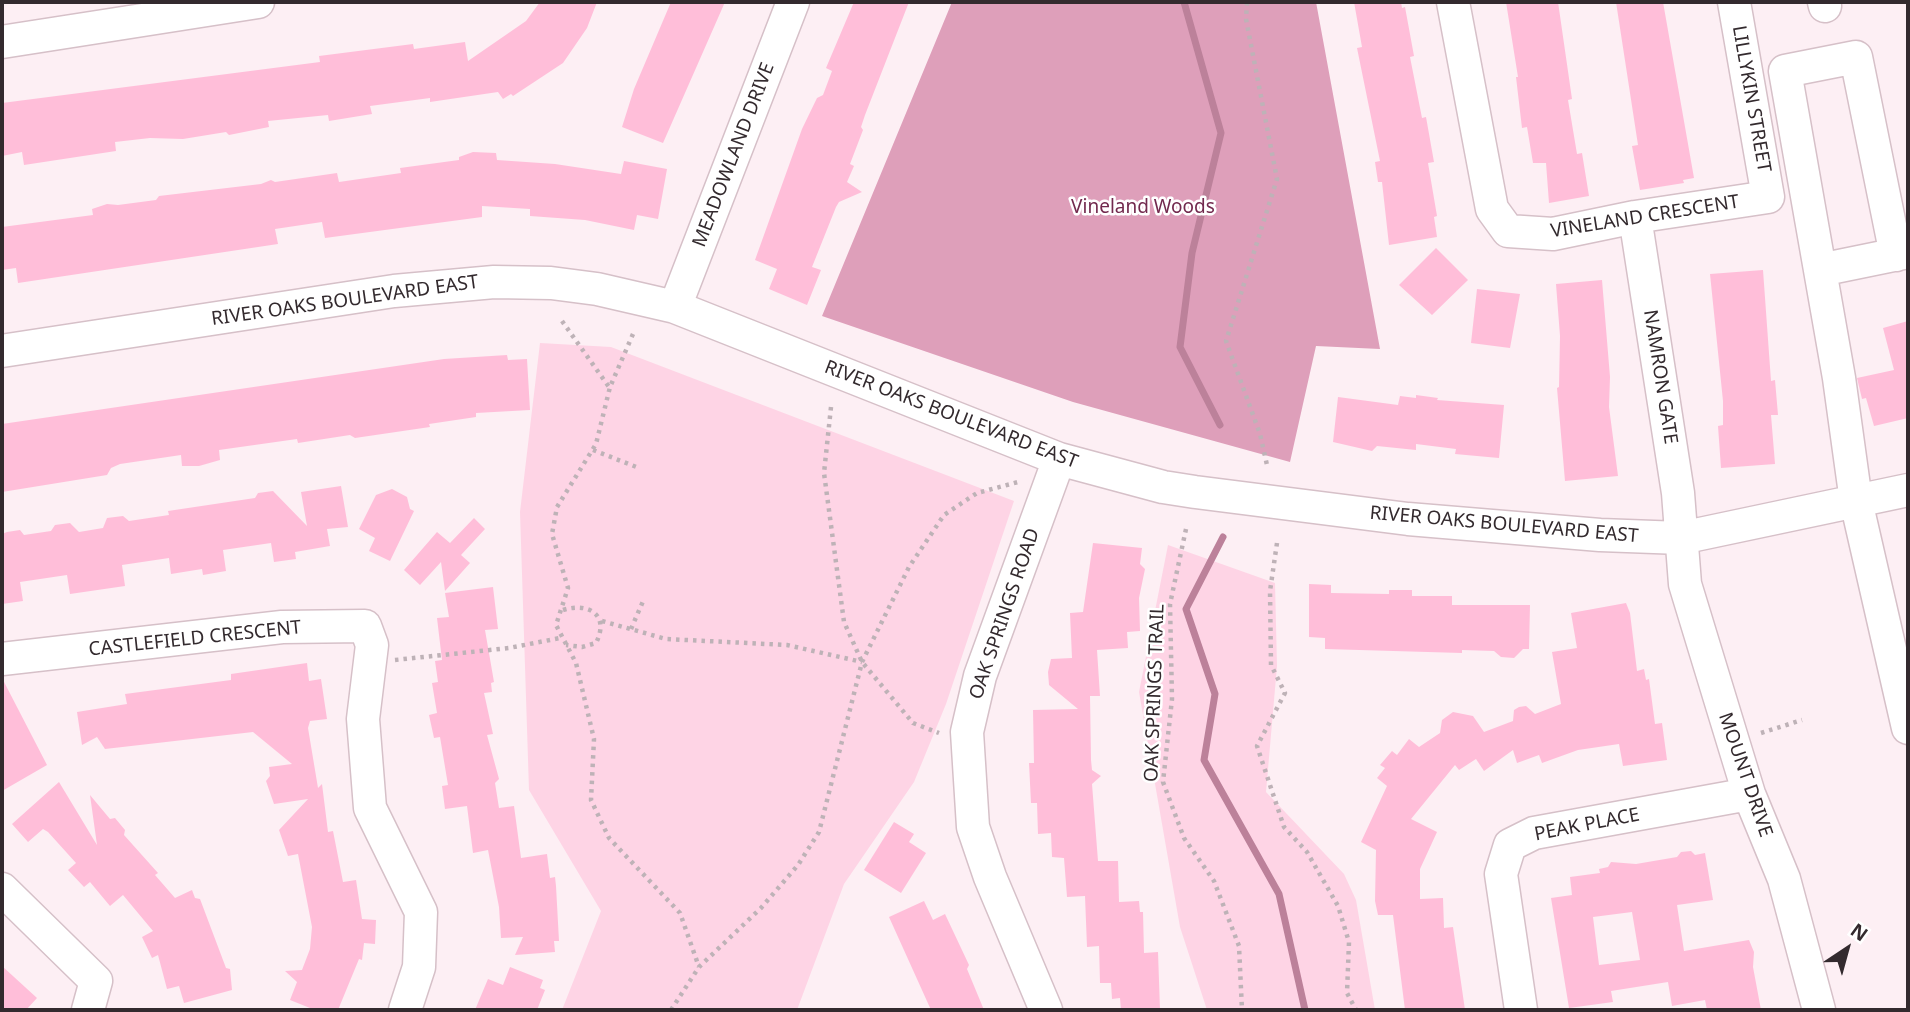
<!DOCTYPE html>
<html>
<head>
<meta charset="utf-8">
<style>
  body { margin:0 }
  #map { position:relative; width:1910px; height:1012px; overflow:hidden; background:#fdeff4; font-family:"Noto Sans",sans-serif }
  canvas { display:block }
  .frame { position:absolute; inset:0; border:4px solid #332a2e; pointer-events:none }
  .north { position:absolute; left:1812px; top:914px; width:70px; height:70px; -webkit-text-stroke:5px #fff; paint-order:stroke; rotate:36deg; font-size:19px; font-weight:700; line-height:28px; text-align:center; color:#332a2e }
  .north::after { content:''; display:block; margin:auto; width:24px; height:32px; background:#332a2e; clip-path:polygon(50% 0,100% 100%,50% 72%,0 100%) }
</style>
</head>
<body>
<div id="map">
<canvas width="1910" height="1012"></canvas>
<div class="frame"></div>
<div class="north">N</div>
</div>
<script>
const ctx = document.querySelector('canvas').getContext('2d');
ctx.lineJoin = 'round';
function paint(path, color) { ctx.fillStyle = color; ctx.fill(path, 'evenodd'); }
function strokePath(path, color, width, dash) { ctx.strokeStyle = color; ctx.lineWidth = width; ctx.lineCap = dash ? 'butt' : 'round'; ctx.setLineDash(dash || []); ctx.stroke(path); }
function drawText(font, color, halo, rows, align = 'center') {
  ctx.font = font + ' "Noto Sans",sans-serif'; ctx.lineWidth = 5; ctx.setLineDash([]); ctx.textBaseline = 'middle'; ctx.strokeStyle = halo; ctx.fillStyle = color; for (const [text, x, y, turn = 0] of rows) {
    ctx.save(); ctx.translate(x, y); ctx.rotate((+turn || 0) * Math.PI / 180); ctx.textAlign = isNaN(turn) ? turn : align; if (halo) ctx.strokeText(text, 0, 0); ctx.fillText(text, 0, 0); ctx.restore();
  }
}
const green = new Path2D(`
  M540,343l71,4 403,154 -68,203 -32,78 -70,102 -47,126h-235l39,-99 -72,-121 -9,-278z
  M1168,545l107,38 2,83 -11,126 78,82 12,26 19,110h-168l-27,-83 -41,-235z`);
const forest = new Path2D(`
  M952,2h364l64,347 -64,-3 -26,116 -217,-60 -251,-86z`);
const stream = new Path2D(`
  M1184,2l37,131 -29,120 -12,94 40,78
  M1223,537l-37,72 29,85 -11,66 75,134 26,116`);
const building = new Path2D(`
  M540,2h57l-10,26 -24,35 -50,33 -2,-2 -8,5 -5,-7 -68,10v-4l-60,8 2,8 -43,7 -1,-6 -60,6 1,6 -40,8 -3,-3 -43,7 -33,-1 -35,4 1,9 -92,14 -2,-13 -20,4v-53l318,-41 -1,-6 94,-12 1,5 51,-7 3,19 58,-40z
  M671,2h54l-62,141 -41,-16 12,-38z
  M854,2h55l-44,113 -4,12 2,3 -13,34 4,2 -7,16 15,10 -23,10 -3,5 -24,60 9,3 -14,35 -38,-16 8,-20 -22,-9 47,-131 15,-31 6,-3 9,-24 -6,-3z
  M1354,2h47l1,6 3,-1 9,49 -4,1 12,61 4,-1 8,45 -6,1 9,53 -3,1 3,20 -48,8 -7,-63h-4l-3,-20 5,-1 -23,-113 5,-1z
  M1506,2h52l14,97 -4,1 9,54 5,-1 7,43 -40,7 -3,-40h-13l-6,-36 -5,1 -6,-51h2z
  M1616,2h47l31,176 -11,2 1,3 -44,7 -8,-44 6,-1z
  M473,152l23,1 1,7 58,4 66,10 3,-13 43,8 -9,50 -21,-4 -3,15 -49,-10 -55,-4v-7l-48,-3v11l-157,21 -3,-16 -47,7 3,15 -260,39 -2,-15 -14,2v-43l91,-12 -1,-6 15,-5 11,1 38,-5 3,-4 102,-12 10,-4 4,2 62,-9 2,9 62,-9 -1,-5 59,-8v-3z
  M1436,248l32,32 -36,35 -33,-30z
  M1763,270l8,111 4,-1 3,35h-7l4,49 -54,4 -3,-42 5,-1v-24l-13,-127z
  M1602,280l8,97 -1,30 9,69 -53,5 -8,-93 2,-1 1,-51 -4,-52z
  M1477,289l43,5 -10,54 -39,-5z
  M1908,321v97l-34,8 -8,-28 -4,1 -5,-21 37,-8 -11,-42z
  M507,355l1,5 19,-1 3,51 -54,3v4l-47,7 1,3 -75,11 -5,-3 -52,8 -1,-4 -78,11 1,10 -21,6h-17l-1,-11 -61,9 -9,4 -4,7 -105,17v-68l442,-65z
  M1416,395l22,3 -1,2 67,5 -5,53 -44,-4 1,-5 -40,-5v6l-39,-4 -5,5 -39,-9 5,-45 60,8 2,-9 16,2z
  M341,486l7,41 -21,2 3,17 -35,6 1,7 -22,3 -3,-19 -48,7 3,21 -23,4 -1,-6 -31,5 -2,-16 -47,7 3,21 -55,8 -3,-19 -47,7 3,19 -21,3v-70l5,-2 13,-2 4,5 27,-4 4,-6 15,-2 9,9 24,-4 4,-10 16,-2 6,5 40,-6 -1,-4 87,-13 3,-5 15,-2 34,35 -6,-34z
  M392,489l15,8 3,12 4,2 -24,50 -21,-10 6,-13 -16,-9 17,-34z
  M474,518l11,11 -24,26 9,8 -25,28 -4,-29 -21,23 -16,-15 33,-38 13,11z
  M1093,543l49,5 -2,16 5,5 -6,29 1,33 -13,1 1,16 -31,2 3,46h-10l1,64 1,10 9,6 -9,8 6,77h20l1,41 20,-1 1,11h3l1,41 14,-1 2,58h-39l-1,-12 -8,1 -1,-16h-11l-1,-37 -12,1 -2,-51 -18,1 -3,-39 -12,-1 -1,-24 -13,1 -1,-31h-6l-2,-40h5l-1,-53 45,-1 -29,-24 -1,-13 3,-13 21,-1 -2,-45 13,-1z
  M1309,584l22,1v8l58,1v-4h23v6h40v9h78l-1,44h-6l-9,9 -13,-1 -7,-6 -32,-1v3l-137,-4v-11l-16,-1z
  M493,587l5,42 -13,1 9,52 -3,1 1,9 -8,1 9,41 -6,1 12,44 -4,4 4,25 15,-2 7,52 26,-4 3,24 5,-1 1,9 3,55h-5l1,11 -40,3 8,-18 -22,1 -2,-31 -11,-57 -15,3 -6,-47 -22,3 -3,-23 6,-1 -8,-48 -6,1 -5,-23 8,-2 -5,-30 6,-1 -3,-21 7,-1 -5,-42 12,-1 -4,-24z
  M1626,603l4,10 7,58 7,-2 2,11 3,-1 6,45 7,-1 5,37 -44,6 -4,-22 -41,6 -36,13 -3,-8 -22,8 -4,-13 -29,21 -8,-12 -17,11 -4,-5 -44,54 26,13 -17,37v30l23,-1 1,30 9,-1 12,83h-60l-12,-95h-15l-3,-14 1,-51 -15,-8 26,-56 -10,-8 8,-10 -5,-3 12,-14 5,4 12,-16 10,8 21,-14 2,-13 11,-8 20,4 11,16 29,-11 1,-11 5,-3 7,-1 9,8 26,-10 -9,-52 25,-4 -6,-35z
  M307,663l2,18 12,-2 6,40 -17,2 -2,7 10,60 4,-4 6,48 5,-1 10,51 13,-2 6,39 14,1 -1,24 -11,-1 -2,17 -3,-1 -21,51h-23l-25,-10 7,-18 -12,-11 17,-1 8,-21 2,-22 -14,-73 -10,2 -9,-26 29,-31 -34,5 -8,-23 4,-5 -1,-9 23,-3 -39,-32 -148,17 -8,-12 -15,8 -5,-33 50,-8 -2,-10 106,-14v-6z
  M2,678l45,87 -45,26z
  M59,782l38,63 -7,-50 20,24 5,-1 10,12 -1,5 34,38 -3,2 20,23 17,-8 3,8 5,1 26,69 4,1 2,21 -48,13 -5,-17 -12,3 -9,-34 -6,3 -10,-21 11,-6 -30,-36 -13,11 -20,-24 -6,5 -16,-17 8,-7 -28,-31 -5,-3 -15,13 -16,-18z
  M894,822l20,12 -5,8 17,11 -25,40 -37,-23z
  M1691,851l4,4 10,-2 8,47 -36,5 7,46 65,-11 5,12 -1,15 8,43h-54l-2,-10 -33,6 -4,-24 -57,9 2,11 -44,6 -18,-110 21,-3 -2,-18 30,-4 -1,-4 9,-2 3,-5 25,2 41,-7 4,-5zM1632,912l8,48 -41,5 -6,-48z
  M924,901l9,19 12,-6 24,51 -2,4 17,41h-53l-42,-93z
  M2,966l35,32 -11,12h-24z
  M510,967l33,13 -3,8 5,2 -8,20h-62l13,-31 15,6z`);
const path = new Path2D(`
  M1247,2l-1,17 31,160 -51,162 34,93 7,31
  M562,321l47,66
  M633,334l-23,53 -14,57 -39,63 -5,27 16,54 -12,37 20,38 18,76 -3,61 18,38 71,75 19,54
  M831,407l-7,66 20,149 18,40 51,61 26,10
  M593,450l46,18
  M1186,529l-16,75 2,95 -9,83 21,56 30,43 25,65 3,64
  M1277,543l-7,48 1,74 14,28 -28,53 27,81 23,25 31,54 11,36 -2,51 9,17
  M563,610c26,-8 47,5 33,33l-14,4 -16,-2
  M602,621l64,18 121,6 75,17
  M631,629l13,-30
  M395,660l114,-12 51,-10
  M1761,733l41,-13
  M671,1010l28,-43 62,-59 37,-43 21,-33 43,-170 47,-95 35,-52 33,-22 45,-12`);
const minor = new Path2D(`
  M1453,2l39,207 16,22 45,3 82,-17 133,-20 -34,-195
  M1824,2l1,4
  M2,42l256,-40
  M1635,217l43,276 7,91 64,210 35,85 35,131
  M1896,255l-40,-198 -71,14 54,307 17,123 52,227
  M1820,270l88,-18
  M675,307l118,-305
  M2,351l392,-60 100,-9 57,1 46,6 78,18 384,152 104,28 32,5 213,27 192,16 81,3 227,-48
  M2,659l280,-32 83,-1 7,19 -9,74 7,89 51,104 -2,55 -14,43
  M2,889l94,92 -8,29
  M1046,1010l-56,-133 -17,-50 -6,-95 13,-56 79,-217
  M1521,1010l-20,-136 9,-29 24,-12 215,-39`);
const streetNames = [
  ["LILLYKIN STREET",1751,99,80],
  ["MEADOWLAND DRIVE",734,155,-69],
  ["VINELAND CRESCENT",1645,217,-9],
  ["RIVER OAKS BOULEVARD EAST",345,301,-8],
  ["NAMRON GATE",1660,377,81],
  ["RIVER OAKS BOULEVARD EAST",951,415,21],
  ["RIVER OAKS BOULEVARD EAST",1504,525,5],
  ["OAK SPRINGS ROAD",1005,614,-71],
  ["CASTLEFIELD CRESCENT",195,639,-6],
  ["OAK SPRINGS TRAIL",1155,693,-88],
  ["MOUNT DRIVE",1745,775,71],
  ["PEAK PLACE",1587,825,-11]
];
const parkNames = [
  ["Vineland Woods",1143,208]
];
paint(green, '#fed4e5');
paint(forest, '#de9fba');
strokePath(stream, '#bc819a', 7);
paint(building, '#ffbed9');
strokePath(minor, '#d6c0c8', 35);
strokePath(path, '#beb2b7', 4.5, [3.5, 5]);
strokePath(minor, '#fff', 32);
drawText('19px', '#332a2e', '#fff', streetNames);
drawText('19px', '#72294e', '#fff', parkNames);
</script>
</body>
</html>
